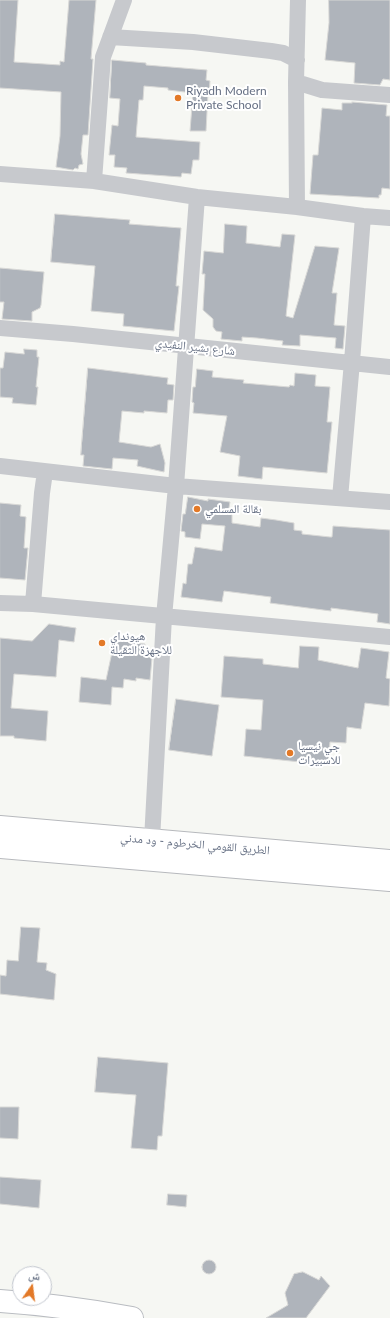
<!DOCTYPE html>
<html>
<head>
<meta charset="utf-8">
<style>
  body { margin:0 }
  #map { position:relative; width:390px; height:1318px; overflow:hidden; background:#f6f7f3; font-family:Lato,"Noto Naskh Arabic",sans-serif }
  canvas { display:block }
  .north { position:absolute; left:12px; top:1266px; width:40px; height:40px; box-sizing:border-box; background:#fff; border:1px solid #c2c6ce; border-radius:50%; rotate:14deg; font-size:11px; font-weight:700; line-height:16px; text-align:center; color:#667084 }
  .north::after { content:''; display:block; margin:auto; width:14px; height:18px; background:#e37927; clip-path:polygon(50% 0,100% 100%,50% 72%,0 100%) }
</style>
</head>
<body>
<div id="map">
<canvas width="390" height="1318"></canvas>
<div class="north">ش</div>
</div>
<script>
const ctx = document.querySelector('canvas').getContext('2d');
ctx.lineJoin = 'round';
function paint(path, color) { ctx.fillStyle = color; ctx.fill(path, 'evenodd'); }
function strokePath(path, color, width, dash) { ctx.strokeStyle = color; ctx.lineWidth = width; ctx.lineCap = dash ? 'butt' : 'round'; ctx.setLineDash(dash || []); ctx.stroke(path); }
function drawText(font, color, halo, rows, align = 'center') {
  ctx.font = font + ' Lato,"Noto Naskh Arabic",sans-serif'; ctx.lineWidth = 4; ctx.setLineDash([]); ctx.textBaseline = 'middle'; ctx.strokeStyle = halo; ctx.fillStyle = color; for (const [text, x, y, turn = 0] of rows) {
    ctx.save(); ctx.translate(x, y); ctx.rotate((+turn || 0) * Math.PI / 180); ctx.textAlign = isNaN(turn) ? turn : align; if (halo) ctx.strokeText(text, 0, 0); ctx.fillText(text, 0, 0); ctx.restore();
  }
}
const building = new Path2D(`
  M0,0h18l-4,62 46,3v-4l4,1 5,-62h27l-5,59h2l-5,76h-5l-2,19 2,10 -4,1 -1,4 -3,-1 -2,2 -6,-1 -11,-2 4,-31 1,-44 -61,-4z
  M329,0h61v80l-7,-1 -3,6 -26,-2 1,-20 -30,-3 4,-37z
  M112,60l34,3v2l61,5 -1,10 4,1 -1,12h-1l-2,38h-16l3,-38 -25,-3v-2l-24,-2 -1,14h-4l-3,37 64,5 -1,18h-6l-2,14 -9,-1 -1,4 -55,-4 1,-5 -13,-1 1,-12h-6l3,-30 6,1 2,-27 -10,-1z
  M352,102l35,3 -1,11h4v73l-8,-1 -1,7h-2v3l-69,-4 3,-39h5l4,-47 20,2v-7h10z
  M55,214l75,6 -1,4 52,4 -5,58h3l-5,45 -51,-5 1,-12 -33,-3 4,-45 -44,-4z
  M225,224l22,2 -1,17 34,4 2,-13 13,1 -9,81 7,2 22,-72 24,2 -7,45h5l-3,32 11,1 -2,23 -8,-1 1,-10 -36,-3v11l-18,-1 1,-4 -26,-3 -15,-1v4l-21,-2 1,-7 -6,-1 -3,-4v-8l-10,-9 2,-36h-3l2,-23 19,2z
  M0,268l44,4 -3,33 -1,3 -8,4v9l-30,-2 2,-17h-4z
  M24,349l13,1v7h2l-3,30h2l-2,18 -24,-2 1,-5 -13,-1v-29h3l2,-16 19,2z
  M88,368l80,10 -1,6 7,1 -1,15h-5l-1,13 -23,-2v2l-22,-2 -3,31 32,5 9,-3 5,19 -1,9 -27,-6 1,-6 -25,-2 -1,11 -29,-3 1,-11h-3z
  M197,369l16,2 -1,6 32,3 -1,3 46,4 1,-2 4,1 1,-13 21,2 -1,11 15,1 -3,35h5l-5,51 -64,-6 -1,12 -24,-3 2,-20 -20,-4 7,-36 -34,-3 1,-10 -2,-1 1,-15h2z
  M188,497l20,4v-2l22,3 -2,11h4v10l28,4 1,-9 15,2 18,3v7l8,1v3l28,3h2l1,-11 57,4v94l-13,-2 1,-8 -47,-6v3l-61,-8 1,-6 -47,-6 -2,11 -41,-5 2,-14 3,1 2,-20h4l3,-17 27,4 3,-25 -23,-2 -2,15 -15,-2v-5l-4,-1 2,-17h2z
  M0,503l21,2 -1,11 6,1 -2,31h4l-3,32 -25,-2z
  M49,624l27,4 -2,14 -15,-2 -3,37 -42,-3 -3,34 37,3 -2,30 -32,-3v-2h-14v-98l32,3z
  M118,640l27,4 -1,7 6,1v6h2l-2,22 -14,-2v3l-12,-2 -1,9 -11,-1 -1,18 -32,-3 2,-25 25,3 8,-37h3z
  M300,646l19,1 -1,13 40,8 3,-20 28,4 -3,26 4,1 -1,27 -24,-3 -4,26 -14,-2 -1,16 -16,-1 -2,23 -84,-9 2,-27 15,1 2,-30 -42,-3 3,-41 39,3v5l35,4z
  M176,699l43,6 -7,51 -43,-6z
  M21,927l19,1 -3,34 10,1 -1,7 10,4 -2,26 -54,-6v-19l6,1 1,-16 11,1z
  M98,1057l70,6 -6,73h-4l-1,14 -26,-2 5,-53 -41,-3z
  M0,1107h19l-1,32 -18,-1z
  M0,1177l41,3 -2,28 -39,-4z
  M168,1194l19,1 -1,12 -19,-2z
  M202 1267a7 7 0 1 1 14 0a7 7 0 1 1-14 0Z
  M303,1272l16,8 2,-4 9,10 -24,32h-40l22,-13 -3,-12 9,-19z`);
const street = new Path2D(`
  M110,37l83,5 78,9 12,2 14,7
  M296,82l26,8 68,5
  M0,174l94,7 103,16 100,10 66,9 27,2
  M94,181l9,-124 21,-57
  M297,207l-1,-125 2,-82
  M0,328l73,6 317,33
  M0,466l176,20 214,16
  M340,498l12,-136 11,-146
  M0,603l33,1 357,33
  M33,604l9,-111 3,-21
  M152,840l12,-223 12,-131 21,-289`);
const secondary = new Path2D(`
  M0,1301c44,3 88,9 132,17`);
const highway = new Path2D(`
  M0,827l390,34
  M0,847l390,33`);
const markers = [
  [178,98,4,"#e37927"],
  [197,509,4,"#e37927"],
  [102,643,4,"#e37927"],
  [290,753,4,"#e37927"]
];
const poiNames = [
  ["Riyadh Modern",186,91],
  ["Private School",186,105],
  ["بقالة المسلمي",205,509],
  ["هيونداي",110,636],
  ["للاجهزة الثقيلة",110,650],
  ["جي نيسيا",298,746],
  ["للاسبيرات",298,760]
];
const streetNames = [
  ["شارع بشير النفيدي",195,347,6],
  ["الطريق القومي الخرطوم - ود مدني",195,844,5]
];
paint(building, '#afb4bb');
strokePath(building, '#d8d8d6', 1);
strokePath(secondary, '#b9bcc1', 24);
strokePath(highway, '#b7b9bd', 24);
strokePath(street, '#c7c9cd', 16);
strokePath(secondary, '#fff', 22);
strokePath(highway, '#fff', 22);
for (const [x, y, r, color] of markers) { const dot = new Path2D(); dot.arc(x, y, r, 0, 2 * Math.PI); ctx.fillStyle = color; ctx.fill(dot); strokePath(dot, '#fff', 1.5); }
drawText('12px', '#667084', '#fff', poiNames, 'left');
drawText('12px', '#667084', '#fff', streetNames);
</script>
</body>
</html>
